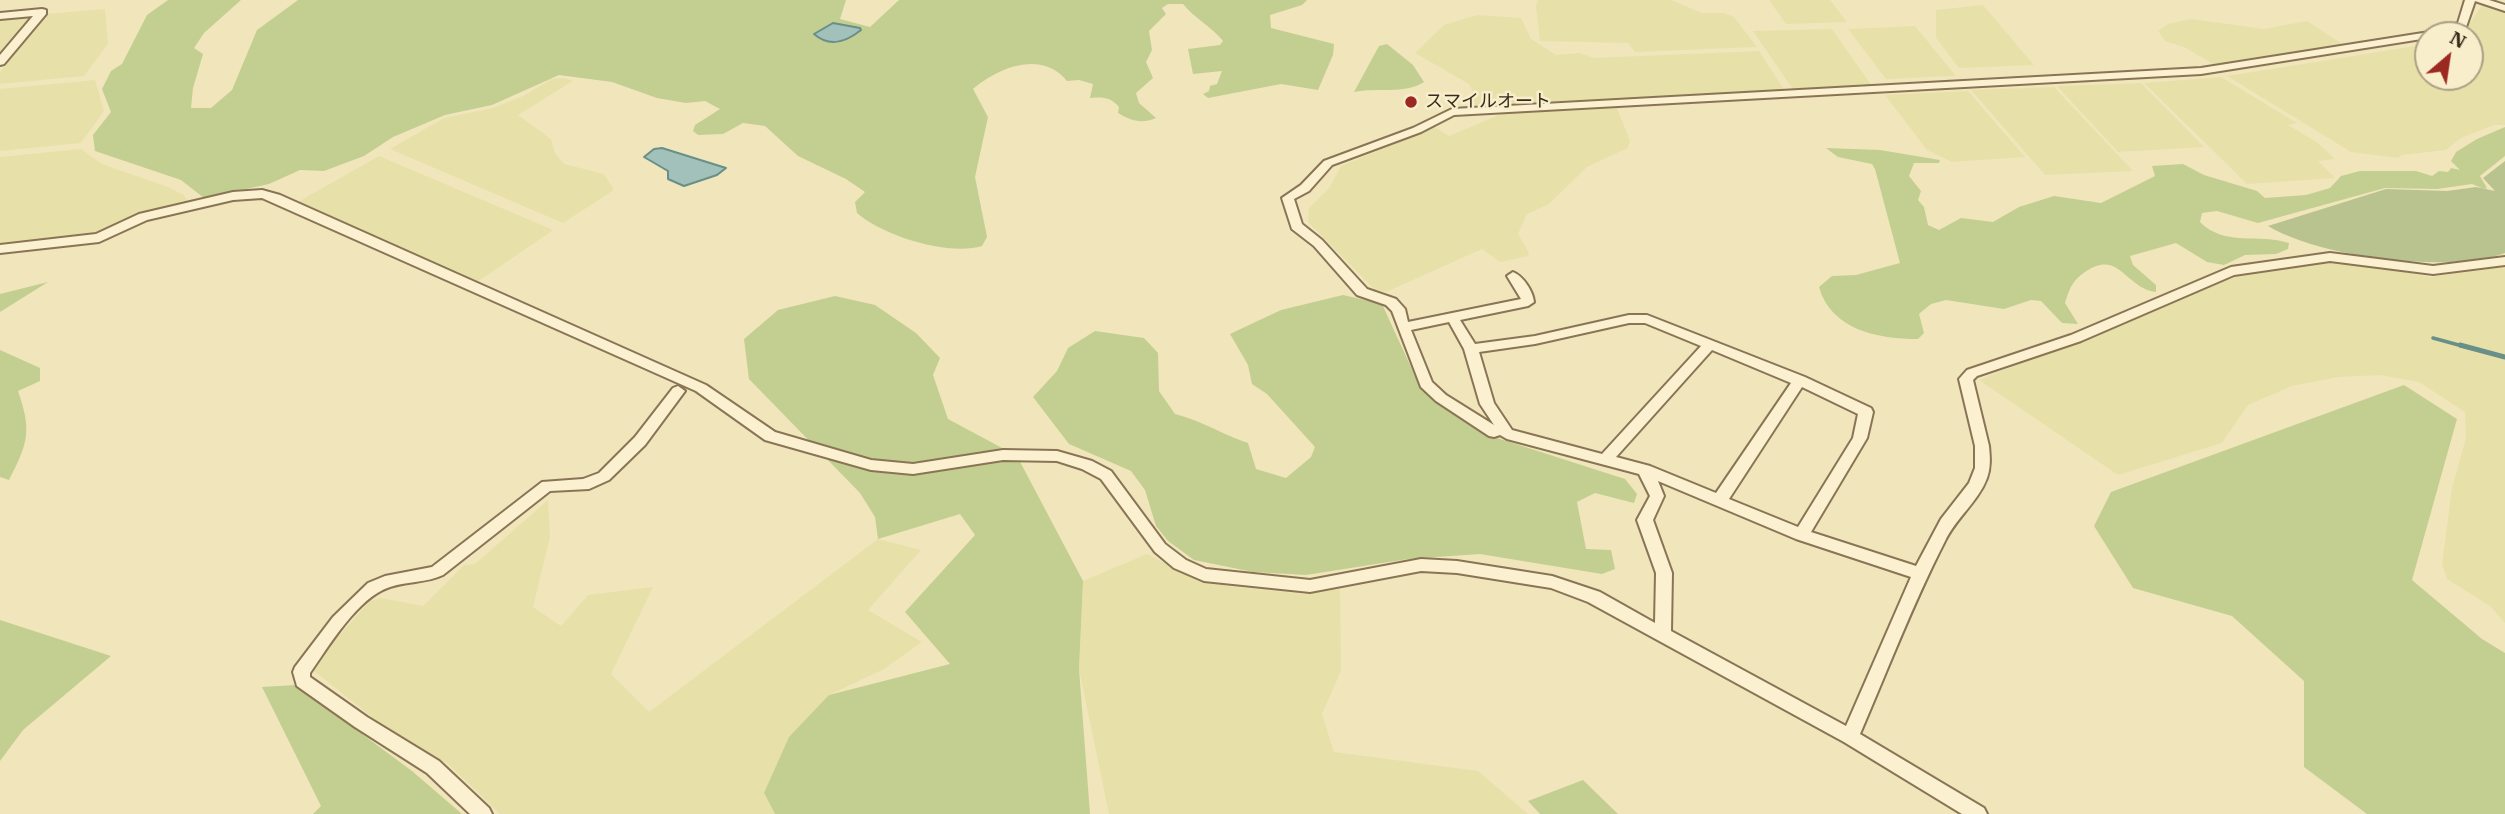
<!DOCTYPE html>
<html>
<head>
<meta charset="utf-8">
<style>
  body { margin:0 }
  #map { position:relative; width:2505px; height:814px; overflow:hidden; background:#f1e5bc; font-family:"IBM Plex Serif",serif }
  canvas { display:block }
  .north { position:absolute; left:2414px; top:21px; width:70px; height:70px; box-sizing:border-box; background:#f8eecc; border:2px solid #aba085; border-radius:50%; rotate:29deg; font-size:19px; font-weight:700; line-height:28px; text-align:center; color:#372b1b }
  .north::after { content:''; display:block; margin:auto; width:24px; height:32px; background:#9c2921; clip-path:polygon(50% 0,100% 100%,50% 72%,0 100%) }
</style>
</head>
<body>
<div id="map">
<canvas width="2505" height="814"></canvas>
<div class="north">N</div>
</div>
<script>
const ctx = document.querySelector('canvas').getContext('2d');
ctx.lineJoin = 'round';
function paint(path, color) { ctx.fillStyle = color; ctx.fill(path, 'evenodd'); }
function strokePath(path, color, width, dash) { ctx.strokeStyle = color; ctx.lineWidth = width; ctx.lineCap = dash ? 'butt' : 'round'; ctx.setLineDash(dash || []); ctx.stroke(path); }
function drawText(font, color, halo, rows, align = 'center') {
  ctx.font = font + ' "IBM Plex Serif","Noto Sans JP",serif'; ctx.lineWidth = 5; ctx.setLineDash([]); ctx.textBaseline = 'middle'; ctx.strokeStyle = halo; ctx.fillStyle = color; for (const [text, x, y, turn = 0] of rows) {
    ctx.save(); ctx.translate(x, y); ctx.rotate((+turn || 0) * Math.PI / 180); ctx.textAlign = isNaN(turn) ? turn : align; if (halo) ctx.strokeText(text, 0, 0); ctx.fillText(text, 0, 0); ctx.restore();
  }
}
const farmland = new Path2D(`
  M1538,0h133l31,13h22l10,4 23,30 -122,5 -7,-9 -88,-2 -4,-35z
  M1769,0h61l17,22 -61,2z
  M1983,5l51,60 -75,3 -23,-30v-28z
  M2482,5l23,7v113h-11l-33,13 -15,12 -44,5 -4,3 -47,-6 -124,-76 201,-32v33h42v-42h-13l11,-9z
  M105,9l3,35 -24,32 -84,8v-12l46,-58z
  M32,15l-32,37v-34z
  M1477,15l44,3 10,21 25,16 23,-2 15,5 165,-7 26,40 -314,14 3,-10 -5,-11 -54,-31 29,-28z
  M2191,19l73,10 43,-8 37,24 -131,19 -29,-17 -19,-6 -7,-10 10,-7z
  M1915,26l41,50 -70,3 -38,-50z
  M1832,29l40,57 -78,5 -41,-60z
  M2221,77l76,46 -9,2 30,18 17,16 -17,2 17,17 -88,6 -103,-101z
  M564,78l9,3 -55,34 33,24 4,14 9,11 40,10 10,16 -51,33 -173,-74 54,-31 49,-10 30,-12 29,-17z
  M95,80l9,31 -23,32 -81,8v-62z
  M2141,83l63,64 -86,5 -61,-66z
  M2054,87l79,84 -88,4 -74,-85z
  M1968,91l57,66 -73,5 -25,-12 -42,-55z
  M1617,108l13,33 -2,7 -41,19 -38,37 -22,10 -9,20 11,19 -1,3 -28,6 -18,-13 -96,43 -12,-3 -66,-67 1,-14 21,-21 11,-21 94,-39 14,9 52,-22z
  M81,149l21,15 66,23 16,8 4,7 -50,13 -36,17 -102,12v-87z
  M379,156l172,73 1,2 -75,51 -179,-80z
  M2345,261l85,16 75,-10v356l-15,-17 -43,-27 -5,-15 10,-76 14,-50 -1,-26 -46,-30 -39,-7 -41,2 -47,9 -44,19 -26,38 -104,32 -139,-95 256,-103 66,-13z
  M548,500l2,37 -17,70 28,19 27,-31 65,-8 -42,87 38,38 229,-173 43,11 -53,60 54,32 -38,27 -55,26 -65,98 11,21h-275l-53,-51 -47,-24 -90,-71 60,-67 11,-3 42,8 41,-41 11,-1z
  M1147,554l32,17 48,15 77,8 36,-5 1,82 -19,43 12,38 144,19 50,43h-419l-30,-145 4,-88z`);
const green = new Path2D(`
  M168,0h73l-37,33 -10,15 9,6 -10,34 -2,20h20l21,-18 25,-60 41,-30h548l-6,19 30,8 29,-27h408l-5,5 -32,10 1,13 63,16 -1,11 -15,35 -37,-6 -73,14 -5,-4 6,-3 1,-5 7,-2 5,-13 -29,3 -5,-25 32,-4 3,-4c-12,-15 -28,-22 -40,-37h-15l-6,4 4,6 -17,17 3,19 -6,12 7,16 -17,15 3,10 17,15c-14,6 -25,3 -38,-5l1,-6c-9,-10 -16,-10 -29,-9l3,-14 -14,-4 -12,1c-25,-31 -68,-14 -94,8l15,28 -13,60 12,60 -5,9c-34,10 -99,-10 -125,-33l-2,-11 10,-10 -19,-13 -48,-23 -33,-30 -22,-3 -20,11 -25,1 -5,-4 2,-6 25,-16 -15,-8 -19,2 -29,-5 -45,-16 -53,-7 -67,30 -47,10 -52,22 -29,19 -40,15 -24,-1 -31,14 -65,14 -23,-18 -86,-29 -2,-16 18,-23 -9,-23 9,-18 11,-7 25,-49z
  M1387,44l26,21 11,17c-20,13 -47,5 -70,10l25,-46z
  M2505,127v29l-25,20 7,12 -3,1 -12,-5 -35,5 -52,-1 -127,35 -41,-12 -15,2 -2,9c25,25 58,11 89,21l-1,6 -12,5 -31,1 -21,10 -17,-3 -31,-19 -46,13 3,9 23,20v7c-30,-3 -37,-44 -71,-20 -13,9 -15,16 -20,31l13,21 -16,-1 -21,-22 -10,-1 -27,9 -58,-9 -15,4 -12,10 5,19 -6,6c-40,0 -87,-9 -99,-52l13,-11 24,-1 44,-12 -25,-94 -3,-5 -34,-7 -12,-9 54,2 60,10 -1,3h-25l-5,13 12,15 -3,9 6,7 4,18 11,5 22,-12 32,4 26,-15 35,-11 47,7 54,-27 -3,-10 31,-2 21,11 53,16 8,7 41,-3 24,-7 11,-12 19,-5h56l16,5 7,-5 9,1 3,-4 9,2 -9,-9 5,-9 21,-13z
  M48,282l-48,30v-18z
  M1343,295l39,9 39,85 73,48 131,42 12,15 -3,9 -39,-10 -18,9 9,47 25,1 4,19 -13,5 -122,-20 -72,5 -102,16 -53,-3 -59,-12 -26,-19 -12,-15 -11,-36 -14,-19 -62,-27 -36,-47 24,-26 11,-23 27,-17 49,7 14,15 1,38 16,23c28,7 46,20 73,29l8,26 30,9 25,-21 4,-10 -48,-53 -15,-10 -4,-19 -18,-31 51,-24z
  M835,296l40,9 41,28 24,25 -7,17 15,44 69,37 66,125 -4,88 11,145h-315l-11,-21 25,-56 40,-42 121,-31 -45,-52 70,-77 -15,-21 -82,25 -3,-22 -15,-24 -111,-114 -5,-40 34,-29z
  M0,350l40,18v13l-22,10c14,40 10,52 -9,89l-9,-3z
  M2404,385l53,34 -45,161 70,59 23,14v161h-138l-63,-47v-86l-72,-65 -99,-28 -39,-62 17,-34z
  M0,620l111,36 -88,74 -23,31z
  M296,685l116,86 50,43h-149l8,-8 -59,-119z
  M1583,780l35,34h-78l-12,-13z`);
const cemetery = new Path2D(`
  M2505,161v92c-56,21 -186,4 -237,-27l118,-37 61,2 29,-4 19,4 -12,-13z`);
const water = new Path2D(`
  M833,23l27,5 1,2c-15,12 -31,18 -47,4z
  M662,148l64,20 -9,7 -33,11 -16,-7v-8l-24,-14 10,-8z`);
const streamFar1 = new Path2D(`
  M2433,338l33,9`);
const stream = new Path2D(`
  M2460,345l45,12`);
const minor = new Path2D(`
  M2465,0h24l16,5v6l-30,-10 -9,26 -25,8h-13v3l-227,36 -747,41 -33,17 -89,33 -23,26 -15,8 8,25 20,16 45,49 29,10 9,10 3,13 113,-23 -14,-23 6,-4c10,4 20,19 21,30l-6,4 -68,14 15,24 60,-8 94,-21h18l158,62 66,31 2,4 -6,26 -56,94 105,34 25,-47 28,-36 6,-15v-22l-16,-67 8,-9 104,-35 160,-68 99,-14 103,13 72,-9v8l-72,9 -103,-13 -96,14 -153,66 -104,35 -4,4 16,66c1,11 2,21 -2,32 -9,24 -31,40 -42,63 -32,62 -57,128 -85,193l124,74 3,6h-25l-118,-72 -256,-140 -37,-14 -94,-15 -36,-2 -111,21 -106,-11 -30,-13 -19,-16 -54,-73 -19,-10 -25,-8 -54,-1 -90,14 -42,-4 -106,-30 -69,-49 -434,-193 -29,2 -86,20 -48,22 -99,11v-8l96,-11 43,-20 94,-22 29,-2 18,5 426,190 69,47 96,28 42,4 90,-14 54,1 35,10 19,10 54,73 21,16 20,9 104,11 111,-21 36,2 95,15 48,16 55,31 1,-50 -19,-53 13,-24 -11,-22 -132,-35 -7,-4 -6,2 -5,-1 -53,-35 -15,-14 -29,-76 -6,-6 -29,-10 -43,-49 -22,-17 -10,-31 19,-13 23,-24 89,-33 39,-19 749,-41 228,-36 29,-9zM1449,322l15,27 16,55 14,21 -48,-30 -14,-13 -21,-52zM1629,323h16l56,23 -99,108 -90,-24 -18,-27 -15,-51 56,-8zM1712,350l79,33 -75,110 -66,-27 -34,-9zM1802,387l56,27 -5,24 -55,89 -69,-28zM1658,481l138,58 115,38 -65,149 -175,-95 1,-58 -19,-53 11,-24z
  M42,9l4,1v4l-42,50 -4,1v-10l33,-39 -33,3v-6z
  M678,386l7,5 -40,54 -36,35 -20,9 -39,2 -107,84c-17,8 -35,6 -53,12 -32,10 -61,59 -80,86v4l57,40 72,44 50,47 3,6h-22l-43,-41 -72,-46 -58,-41 -4,-14 2,-5 38,-50 35,-34 17,-7 47,-9 110,-85 41,-3 16,-6 36,-36 38,-49z`);
const markers = [
  [1411,102,7,"#9c2921"]
];
const farPoinames = [
  ["スマイルオート",1425,102]
];
paint(farmland, '#e7e1a9');
paint(green, '#c3cf90');
paint(cemetery, '#b9c390');
paint(water, '#a1c1ba');
strokePath(water, '#688f88', 2);
strokePath(streamFar1, '#688f88', 3.5);
strokePath(stream, '#688f88', 5);
strokePath(minor, '#897555', 4);
paint(minor, '#fbf1d0');
for (const [x, y, r, color] of markers) { const dot = new Path2D(); dot.arc(x, y, r, 0, 2 * Math.PI); ctx.fillStyle = color; ctx.fill(dot); strokePath(dot, '#f8eecc', 2.5); }
drawText('18px', '#372b1b', '#f8eecc', farPoinames, 'left');
</script>
</body>
</html>
